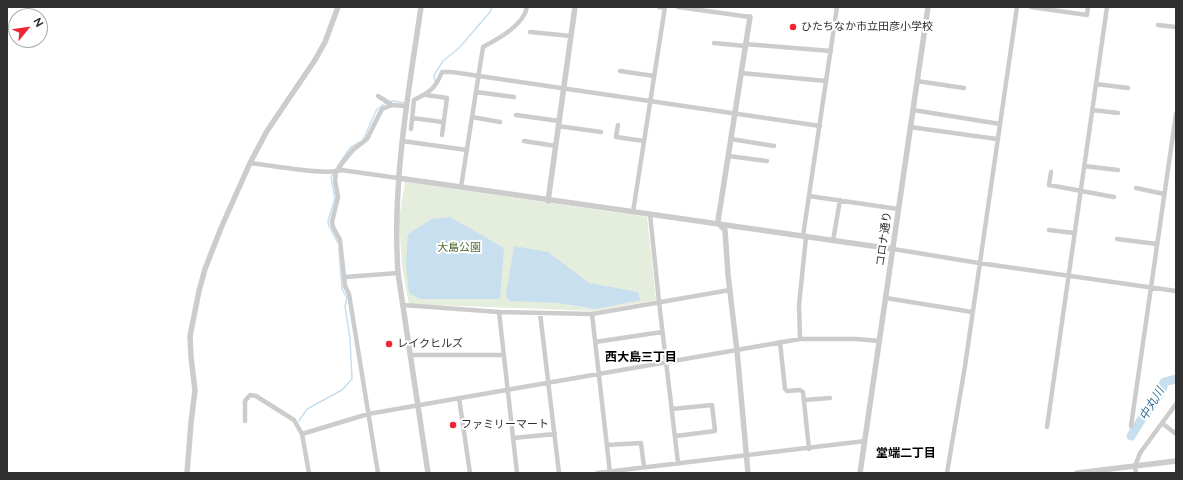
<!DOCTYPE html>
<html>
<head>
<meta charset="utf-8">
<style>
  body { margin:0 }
  #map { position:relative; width:1183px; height:480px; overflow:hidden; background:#fff; font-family:Raleway,sans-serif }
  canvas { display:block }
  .frame { position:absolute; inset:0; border:8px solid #2f2f2f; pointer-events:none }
  .north { position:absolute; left:8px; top:8px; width:40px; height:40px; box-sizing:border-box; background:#fff; border:1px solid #acacac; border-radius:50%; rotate:61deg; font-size:11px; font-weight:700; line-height:16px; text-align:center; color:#2f2f2f }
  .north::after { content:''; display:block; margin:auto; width:14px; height:18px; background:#f12634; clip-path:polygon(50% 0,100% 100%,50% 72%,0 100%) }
</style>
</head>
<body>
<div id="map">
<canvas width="1183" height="480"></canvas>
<div class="frame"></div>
<div class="north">N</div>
</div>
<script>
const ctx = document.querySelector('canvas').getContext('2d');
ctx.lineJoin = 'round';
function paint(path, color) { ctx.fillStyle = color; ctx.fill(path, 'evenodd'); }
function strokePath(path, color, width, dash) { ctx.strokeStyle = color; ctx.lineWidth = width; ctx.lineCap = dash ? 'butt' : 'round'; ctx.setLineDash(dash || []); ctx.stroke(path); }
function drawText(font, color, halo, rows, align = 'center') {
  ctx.font = font + ' Raleway,"Noto Sans JP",sans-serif'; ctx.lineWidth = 4; ctx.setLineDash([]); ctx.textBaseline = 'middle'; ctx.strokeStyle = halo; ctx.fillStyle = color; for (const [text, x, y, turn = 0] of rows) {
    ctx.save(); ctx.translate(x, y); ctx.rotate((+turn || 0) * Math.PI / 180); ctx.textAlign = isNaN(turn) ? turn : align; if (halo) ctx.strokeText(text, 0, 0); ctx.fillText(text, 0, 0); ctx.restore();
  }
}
const green = new Path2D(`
  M405,182l242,35 9,83 -62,11 -185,-7 -7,-37 -3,-48z`);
const water = new Path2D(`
  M450,217l54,31 -4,51h-80l-11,-6 -3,-28 2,-31 24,-15z
  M514,246l34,6 41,31 49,9 2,8 -44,9 -37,-6 -50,-2 -3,-6z`);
const stream = new Path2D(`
  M435,81l-1,-6 9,-14 17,-14 30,-35 2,-5
  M389,102l4,-1 12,2
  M363,140l14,-31 9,-6
  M335,170l15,-22 10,-6
  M333,174l-2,3 4,22 -7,22 1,5 9,17
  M299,421l8,-12 35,-19 10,-11 -2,-40 -5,-33 2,-8 -5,-9 -3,-40`);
const river = new Path2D(`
  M1131,436l10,-16 21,-29 2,-9 12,-3`);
const minor = new Path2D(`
  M659,7l6,1
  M678,7l72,10
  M1031,7l56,8 1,-8
  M1158,25l18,2
  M530,32l41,4
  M714,43l31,3
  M745,44l86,7
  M620,71l34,5
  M741,73l85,8
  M917,81l47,7
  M1096,84l32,4
  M476,92l38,5
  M426,95l21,3 -5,37
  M378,96l14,9
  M913,110l87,14
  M1092,110l26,3
  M516,115l43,6
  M472,117l28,5
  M412,118l31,4
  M618,125l-2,12 28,4
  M558,126l43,6
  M910,127l87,12
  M411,129l3,-29c16,-8 21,-11 28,-28h10l368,54
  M731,139l43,7
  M402,141l65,9
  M524,141l32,5
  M728,156l39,5
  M250,163c17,2 79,13 91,7l57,8
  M1084,166l34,4
  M340,170l-1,-1 3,-6 11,-13 14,-11 15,-30 10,-4 14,1
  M336,172l-1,8 3,17 -6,25 1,5 7,13 5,46 4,8 29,179
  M1051,172l-2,13 65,12
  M461,187l22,-140c15,-8 41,-22 44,-40
  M1136,188l28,6
  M809,196l89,13
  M633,212l32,-205
  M650,214l9,88 19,161
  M1049,230l25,3
  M803,236l34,-229
  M1117,239l40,5
  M833,241l7,-41
  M893,249l86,14 197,28
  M345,277l53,-4
  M886,298l86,14
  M403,305l96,7 93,2 138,-24
  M499,312l18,161
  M540,313l19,160
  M592,314l18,159
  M800,339l-1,-34 7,-68
  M595,342l67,-10
  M780,342l5,47 2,2 13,-1 3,2 6,57
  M411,355h92
  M459,398l11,75
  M804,400l26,-2
  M672,409l40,-4 3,26 -39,5
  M245,421v-20l5,-6 6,1 38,24 8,14 7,39
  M1162,423l14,11
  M1131,426l45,-312
  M1047,427l60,-420
  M302,434l66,-20 432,-75h56l24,2
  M513,438l42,-4
  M607,445l34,-2 3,24
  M597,473l268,-32
  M947,473l18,-107 52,-359
  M1136,473l-1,-7 5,-13 36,-49`);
const tertiary = new Path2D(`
  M421,7c-13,88 -29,176 -23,266l30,200
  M398,178l495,71
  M548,201l27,-194
  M187,473l4,-50 4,-33 -4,-33 -1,-21 9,-45 6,-22 16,-41 29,-65 17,-32 48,-71 10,-18 13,-35
  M748,473l-11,-122 -9,-76 -3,-45 -5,-5 -2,-4 32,-204
  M860,473l68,-466
  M1077,473l99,-12`);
const markers = [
  [793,27,4,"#f12634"],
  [389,344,4,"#f12634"],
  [453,425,4,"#f12634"]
];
const poiNames = [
  ["ひたちなか市立田彦小学校",801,27],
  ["レイクヒルズ",397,344],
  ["ファミリーマート",461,425]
];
const streetNames = [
  ["コロナ通り",884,239,-82]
];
const parkNames = [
  ["大島公園",459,248]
];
const neighbourhoodNames = [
  ["西大島三丁目",641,357],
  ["堂端二丁目",906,453]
];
const waterNames = [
  ["中丸川",1152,404,-59]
];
paint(green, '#e5eddc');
paint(water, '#c7dfee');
strokePath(stream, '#c7dfee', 1.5);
strokePath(river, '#c7dfee', 9);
strokePath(minor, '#ccc', 4.5);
strokePath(tertiary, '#ccc', 5.5);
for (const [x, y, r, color] of markers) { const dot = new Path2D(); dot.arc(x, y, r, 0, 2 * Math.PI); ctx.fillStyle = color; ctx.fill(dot); strokePath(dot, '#fff', 1.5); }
drawText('11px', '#2f2f2f', '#fff', poiNames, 'left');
drawText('11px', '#2f2f2f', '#fff', streetNames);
drawText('11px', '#526e39', '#fff', parkNames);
drawText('bold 12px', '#000', '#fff', neighbourhoodNames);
drawText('italic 12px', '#377197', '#fff', waterNames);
</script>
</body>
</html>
